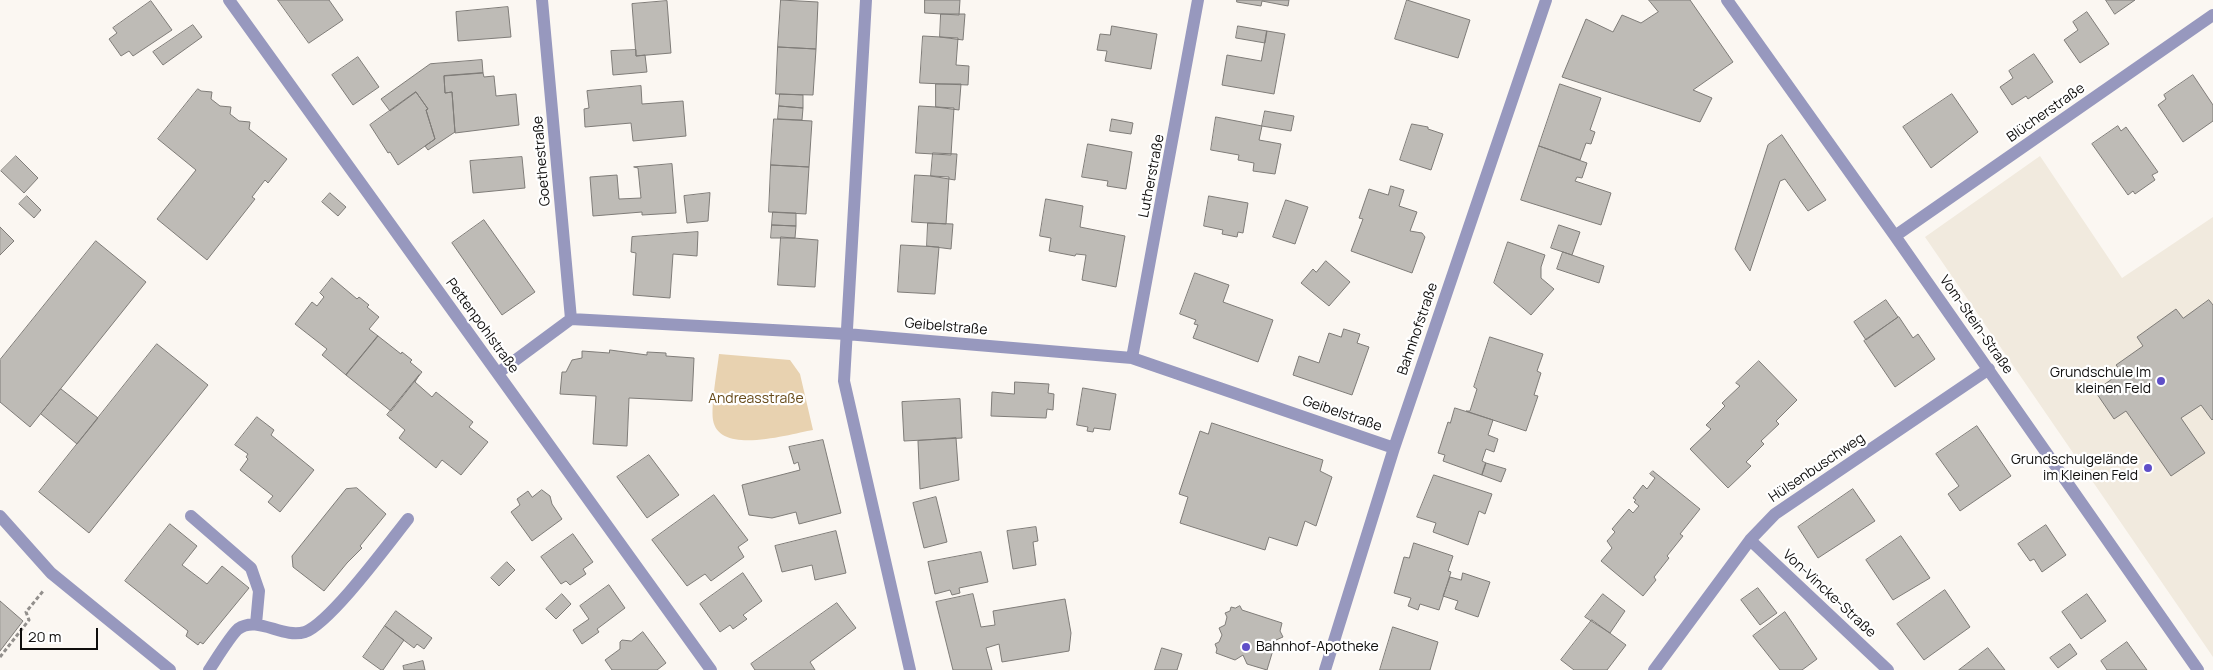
<!DOCTYPE html>
<html>
<head>
<meta charset="utf-8">
<style>
  body { margin:0 }
  #map { position:relative; width:2213px; height:670px; overflow:hidden; background:#fbf7f2; font-family:Manrope,sans-serif }
  canvas { display:block }
  .scale { position:absolute; left:20px; top:628px; width:78px; height:22px; box-sizing:border-box; border:2px solid #0f0e0d; border-top:0; padding-left:6px; font-size:15px; line-height:18px; white-space:nowrap; color:#0f0e0d; -webkit-text-stroke:4px #fff; paint-order:stroke }
</style>
</head>
<body>
<div id="map">
<canvas width="2213" height="670"></canvas>
<div class="scale">20 m</div>
</div>
<script>
const ctx = document.querySelector('canvas').getContext('2d');
ctx.lineJoin = 'round';
function paint(path, color) { ctx.fillStyle = color; ctx.fill(path, 'evenodd'); }
function strokePath(path, color, width, dash) { ctx.strokeStyle = color; ctx.lineWidth = width; ctx.lineCap = dash ? 'butt' : 'round'; ctx.setLineDash(dash || []); ctx.stroke(path); }
function drawText(font, color, halo, rows, align = 'center') {
  ctx.font = font + ' Manrope,sans-serif'; ctx.lineWidth = 4.5; ctx.setLineDash([]); ctx.textBaseline = 'middle'; ctx.strokeStyle = halo; ctx.fillStyle = color; for (const [text, x, y, turn = 0] of rows) {
    ctx.save(); ctx.translate(x, y); ctx.rotate((+turn || 0) * Math.PI / 180); ctx.textAlign = isNaN(turn) ? turn : align; if (halo) ctx.strokeText(text, 0, 0); ctx.fillText(text, 0, 0); ctx.restore();
  }
}
const built = new Path2D(`
  M2040,156l82,122 91,-61v440l-288,-420z`);
const green = new Path2D(`
  M719,354l71,6 10,14 13,56c-24,4 -94,26 -100,-10 -2,-17 4,-48 6,-66z`);
const building = new Path2D(`
  M278,0h51l14,20 -34,23z
  M781,0l37,2 -2,47 -38,-2z
  M925,0h35l-1,15 -34,-2z
  M1237,0h52l-1,6 -26,-5 -1,5 -24,-4z
  M1407,0l63,20 -12,38 -63,-19z
  M1649,0h41l43,62 -40,28 19,8 -12,24 -138,-45 24,-58 27,13 9,-17 19,8 17,-11z
  M2106,0h29l-20,14z
  M151,1l21,29 -39,26 -4,-5 -8,5 -12,-17 8,-6 -4,-5z
  M667,1l4,52 -35,3 -4,-52z
  M508,7l3,30 -53,4 -2,-29z
  M2087,12l22,32 -29,19 -16,-23 14,-10 -5,-8z
  M941,14h24l-2,26 -23,-3z
  M193,25l9,12 -39,28 -10,-13z
  M1112,26l45,8 -6,35 -46,-8 2,-10 -10,-1 3,-16 10,1z
  M1238,26l29,5 -2,12 -29,-5z
  M1267,31l18,3 -11,60 -52,-9 5,-30 34,6z
  M923,36l35,2 -2,27 13,1 -1,19 -48,-2z
  M778,47l38,2 -3,46 -37,-1z
  M636,50v6l9,-1 2,17 -34,3 -2,-24z
  M2034,54l19,28 -25,17 -2,-3 -14,9 -12,-18 13,-9 -4,-7z
  M358,57l21,30 -26,18 -21,-30z
  M482,60l1,13 -39,3 1,17 7,-1 3,40 -27,18 -3,-4 10,-7 -9,-29 2,-1 -12,-17 -26,19 -9,-12 49,-35z
  M483,73l1,4 10,-1 2,20 20,-2 3,31 -64,8 -3,-41 -7,1 -1,-17z
  M2193,75l20,30v16l-30,21 -25,-37 8,-6 -2,-4z
  M936,84h25l-2,26 -23,-3z
  M1560,84l41,14 -11,32 5,2 -4,12 -5,-1 -6,17 -41,-14z
  M641,86l1,18 41,-3 3,35 -53,5 -2,-18 -46,4 -1,-18 5,-1 -2,-17z
  M198,89l3,2 11,1 -1,7 9,7 11,1 -1,7 9,7 11,1 -1,7 38,30 -19,24 -3,-3 -13,17 3,2 -48,61 -50,-41 39,-49 -38,-31z
  M416,92l12,17 -2,1 9,29 -37,26 -8,-13 -2,1 -18,-28z
  M780,94l23,1v13l-24,-2z
  M1952,94l26,38 -47,36 -28,-41z
  M779,106l24,2 -1,12 -24,-1z
  M919,106l35,2 -3,47 -35,-2z
  M1265,111l29,5 -3,15 -29,-5z
  M1216,117l46,9 -3,14 22,4 -6,30 -22,-3 1,-8 -16,-3 1,-5 -28,-5z
  M774,119l38,2 -3,46 -38,-2z
  M1112,119l21,4 -2,11 -21,-3z
  M1412,124l16,3v2l15,5 -12,36 -31,-10z
  M2118,126l3,5 5,-4 32,45 -6,3 3,5 -20,14 -2,-3 -5,4 -36,-51z
  M1782,135l44,65 -18,11 -23,-32 -5,2 -30,90 -15,-22 33,-104z
  M1088,144l44,8 -6,37 -19,-3 1,-5 -26,-4z
  M1539,146l48,17 -5,15 -5,-1 -2,4 36,12 -10,32 -80,-25z
  M933,153l24,1 -2,26 -24,-4z
  M16,156l22,22 -14,15 -23,-22z
  M522,157l3,31 -52,5 -3,-32z
  M672,164l4,49 -34,2v-3l-49,4 -3,-39 27,-2 2,24 22,-1 -3,-30 -4,-1z
  M771,165l38,2 -3,47 -37,-2z
  M915,175l34,2 -3,47 -34,-2z
  M1391,186l13,4 -5,16 18,6 -7,19 12,2 3,4 -13,36 -61,-22 12,-32 -4,-1 10,-29 19,6z
  M330,193l16,14 -8,9 -16,-14z
  M710,193l-2,28 -21,2 -3,-27z
  M27,196l14,14 -7,8 -15,-14z
  M1209,196l39,7 -5,30 -5,-1 -1,5 -15,-3 1,-4 -19,-4z
  M1046,199l37,7 -3,21 45,9 -9,51 -34,-7 4,-25 -10,-1 -1,2 -26,-5 2,-13 -11,-2z
  M1286,200l22,7 -13,37 -22,-7z
  M773,212l23,1v13l-24,-1z
  M484,220l51,72 -33,23 -50,-72z
  M928,223l25,1 -2,25 -24,-3z
  M772,225l24,1 -1,12h-24z
  M1559,225l21,7 -8,23 -21,-7z
  M0,227l14,14 -14,14z
  M698,232l-1,24 -24,-2 -3,44 -37,-3 3,-42 -5,-1 1,-15z
  M781,237l37,3 -3,47 -37,-2z
  M96,241l50,41 -116,145 -30,-25v-42z
  M1508,242l37,13 -4,12v11l13,11 -23,26 -37,-32z
  M901,245l38,2 -4,47 -37,-2z
  M1563,252l41,14 -5,17 -42,-14z
  M1326,261l24,21 -21,24 -28,-23 12,-14 3,3z
  M1195,273l34,12 -6,17 50,18 -15,42 -65,-24 5,-13 -4,-1 2,-4 -16,-6z
  M332,278l25,21 2,-2 10,8 -2,2 12,10 -10,12 9,7 -32,39 -24,-20 5,-6 -32,-25 17,-22 5,4 7,-9 -4,-4z
  M1886,300l12,17 -32,23 -12,-18z
  M2209,300l4,5v114l-1,1 -11,-15 -20,13 24,35 -34,23 -45,-65 -12,8 -19,-28 27,-19 -6,-7 27,-19 -6,-9 39,-28 7,9z
  M1899,317l14,21 5,-4 17,25 -40,28 -31,-46z
  M1344,329l16,5 -3,9 12,4 -17,48 -59,-20 6,-19 20,7 10,-30 12,4z
  M378,336l23,18 1,-2 10,8 -2,2 12,10 -31,39 -45,-36z
  M1490,337l53,17 -6,17 4,2 -7,22 4,1 -12,35 -60,-20h4l7,-22 -3,-2z
  M157,344l51,41 -119,148 -50,-41z
  M610,350l37,5v-3l19,1v3l28,2 -2,43 -63,-3 -2,48 -34,-2 3,-48 -36,-2 2,-22h4l6,-12 10,-2v-7l27,2z
  M1759,361l38,39 -21,21 3,3 -18,17 3,3 -18,18 5,4 -23,22 -38,-39 21,-20 -5,-4 19,-19 -3,-3 18,-17 -4,-3z
  M419,375l-4,7 17,15 4,-5 37,30 -4,5 19,15 -27,33 -19,-15 -6,8 -37,-30 6,-8 -18,-15z
  M1015,382l34,2 -1,9 6,1 -1,16 -6,-1 -1,9 -55,-2 1,-24 22,2z
  M1083,388l33,6 -6,36 -16,-2 -1,4 -6,-1 1,-4 -11,-2z
  M61,389l37,29 -21,26 -36,-30z
  M960,399l2,39 -58,3 -2,-39z
  M1455,408l38,12 -5,15 10,4 -4,13 -8,-3 -4,12 4,2 -4,12 -39,-14 2,-6 -7,-2 10,-31 2,1z
  M257,417l17,13 -3,5 43,35 -34,42 -12,-10 5,-6 -33,-26 8,-11 -2,-2 2,-3 -13,-9z
  M1212,423l111,37 -3,11 12,6 -16,49 -11,-5 -8,25 -28,-9 -4,13 -85,-27 8,-26 -9,-3 21,-63 8,3z
  M1977,426l34,50 -51,35 -12,-17 11,-8 -23,-32z
  M956,438l3,42 -39,9 -2,-48z
  M823,440l18,73 -42,11 -3,-12 -24,6 -23,-3 -7,-30 58,-15 -2,-8 -4,2 -5,-17z
  M649,455l30,40 -32,23 -30,-41z
  M1486,463l20,6 -5,13 -19,-7z
  M1653,471l47,38 -20,25 3,2 -16,20 2,2 -15,19 2,3 -13,16 -42,-35 11,-13 -5,-7 8,-9 -3,-3 17,-20 4,4 6,-7 -5,-4 2,-2 -3,-2 10,-13 4,4 8,-11 -5,-4z
  M1434,475l58,19 -7,20 -6,-3 -11,34 -35,-13 3,-9 -19,-6z
  M357,488l29,26 -26,32 2,2 -15,15 -23,28 -31,-24 -1,-11 54,-67z
  M1853,489l22,32 -57,37 -20,-31z
  M542,490l8,6 2,8 10,15 -30,22 -21,-29 9,-7 -3,-6 11,-8 4,6z
  M714,495l34,45 -10,7 6,10 -33,24 -6,-7 -18,12 -35,-46z
  M936,497l11,45 -23,6 -11,-45z
  M170,524l27,22 -15,19 25,19 15,-18 27,22 -46,56 -3,-2 -2,3 -12,-9 2,-5 -63,-50z
  M2046,525l20,30 -24,17 -8,-13 -4,2 -12,-17z
  M1036,527l2,14 -5,1 3,23 -23,4 -6,-38z
  M836,531l10,42 -31,7 -3,-15 -30,7 -7,-26z
  M573,534l20,28 -10,7 3,5 -16,11 -4,-4 -5,3 -20,-27z
  M1901,536l29,42 -37,22 -27,-40z
  M1414,543l39,13 -5,15 3,1 -12,38 -19,-6 -2,6 -10,-4 3,-8 -17,-5 10,-36 5,1z
  M981,552l7,30 -29,6 1,5 -8,2 -2,-5 -15,4 -7,-32z
  M507,562l8,8 -16,16 -8,-8z
  M743,573l19,28 -19,14 4,4 -14,10 -3,-4 -10,7 -20,-28z
  M1463,573l27,9 -12,35 -23,-8 3,-8 -15,-5 7,-19 11,3z
  M609,585l16,23 -28,21 2,3 -17,12 -9,-14 16,-11 -9,-13z
  M1758,588l19,25 -17,12 -19,-25z
  M1945,590l25,37 -46,33 -27,-36z
  M562,594l9,10 -15,15 -10,-10z
  M973,594l8,33 14,-2 -2,-14 72,-12 6,34 -2,18 -67,11 -3,-18 -13,4 6,22h-39l-17,-68z
  M1603,594l22,17 -15,22 -25,-16z
  M2087,594l19,27 -25,18 -19,-27z
  M0,601l23,20 -23,30z
  M837,603l19,25 -46,34 5,8h-60l-4,-6z
  M1240,606l2,4 40,13 -2,8 3,6 -7,3 -9,30 -20,-6 -4,-9 -8,5 -19,-7 1,-4 -2,-5 4,-2 3,-7 -3,-7 6,-3 2,-8 -2,-4 5,-2 1,-4 4,1z
  M396,611l36,27 -8,11 -7,-5 -3,4 -29,-22z
  M1785,612l32,47 -15,11h-22l-27,-34z
  M1592,620l34,25 -19,25h-33l-13,-10z
  M385,626l19,14 -21,30h-2l-18,-13z
  M1393,627l45,15 -8,28h-50z
  M643,632l23,31 -9,7h-45l-7,-10 15,-11v-7l2,-2 9,1z
  M2127,642l20,28h-40l-6,-9z
  M2070,644l7,10 -19,14 -8,-10z
  M1162,648l20,6 -5,16h-22z
  M1988,648l17,22h-46z
  M423,661l2,9h-21l-1,-4z`);
const path = new Path2D(`
  M0,657l29,-37 -3,-8 18,-22`);
const service = new Path2D(`
  M191,516l60,52 8,23 -3,33
  M209,670c6,-9 22,-35 29,-41 20,-14 44,10 67,3 26,-10 83,-88 103,-113`);
const minor = new Path2D(`
  M229,0l482,670
  M542,0l29,319
  M866,0l-22,381 66,289
  M1727,0l168,236 303,434
  M1895,236l318,-221
  M1132,358l66,-358
  M498,373l73,-54 275,15 286,24 262,90
  M1750,540l138,130
  M1325,670l69,-222 152,-448
  M1654,670l96,-130 25,-26 214,-145`);
const tertiary = new Path2D(`
  M0,516l51,57 119,97`);
const markers = [
  [2161,381,5,"#5f4fc8"],
  [2148,468,5,"#5f4fc8"],
  [1246,647,5,"#5f4fc8"]
];
const streetNames = [
  ["Blücherstraße",2046,113,-35],
  ["Goethestraße",542,161,-95],
  ["Lutherstraße",1152,176,-79],
  ["Vom-Stein-Straße",1976,325,55],
  ["Pettenpohlstraße",482,326,54],
  ["Geibelstraße",946,327,5],
  ["Bahnhofstraße",1418,329,-71],
  ["Geibelstraße",1342,414,19],
  ["Hülsenbuschweg",1817,468,-34],
  ["Von-Vincke-Straße",1829,594,43]
];
const poiNames = [
  ["Grundschule Im",2151,373],
  ["kleinen Feld",2151,389],
  ["Grundschulgelände",2138,460],
  ["im Kleinen Feld",2138,476],
  ["Bahnhof-Apotheke",1256,647,"left"]
];
const parkNames = [
  ["Andreasstraße",756,399]
];
paint(built, '#f1eade');
paint(green, '#e8d2b0');
paint(building, '#bebbb6');
strokePath(building, '#7f7c78', 1);
strokePath(path, '#928f8c', 3, [4, 2.5]);
strokePath(service, '#9798be', 12);
strokePath(minor, '#9798be', 12);
strokePath(tertiary, '#9798be', 12);
for (const [x, y, r, color] of markers) { const dot = new Path2D(); dot.arc(x, y, r, 0, 2 * Math.PI); ctx.fillStyle = color; ctx.fill(dot); strokePath(dot, '#fff', 2); }
drawText('14px', '#0f0e0d', '#fff', streetNames);
drawText('14px', '#0f0e0d', '#fff', poiNames, 'right');
drawText('14px', '#684c1b', '#fff', parkNames);
</script>
</body>
</html>
